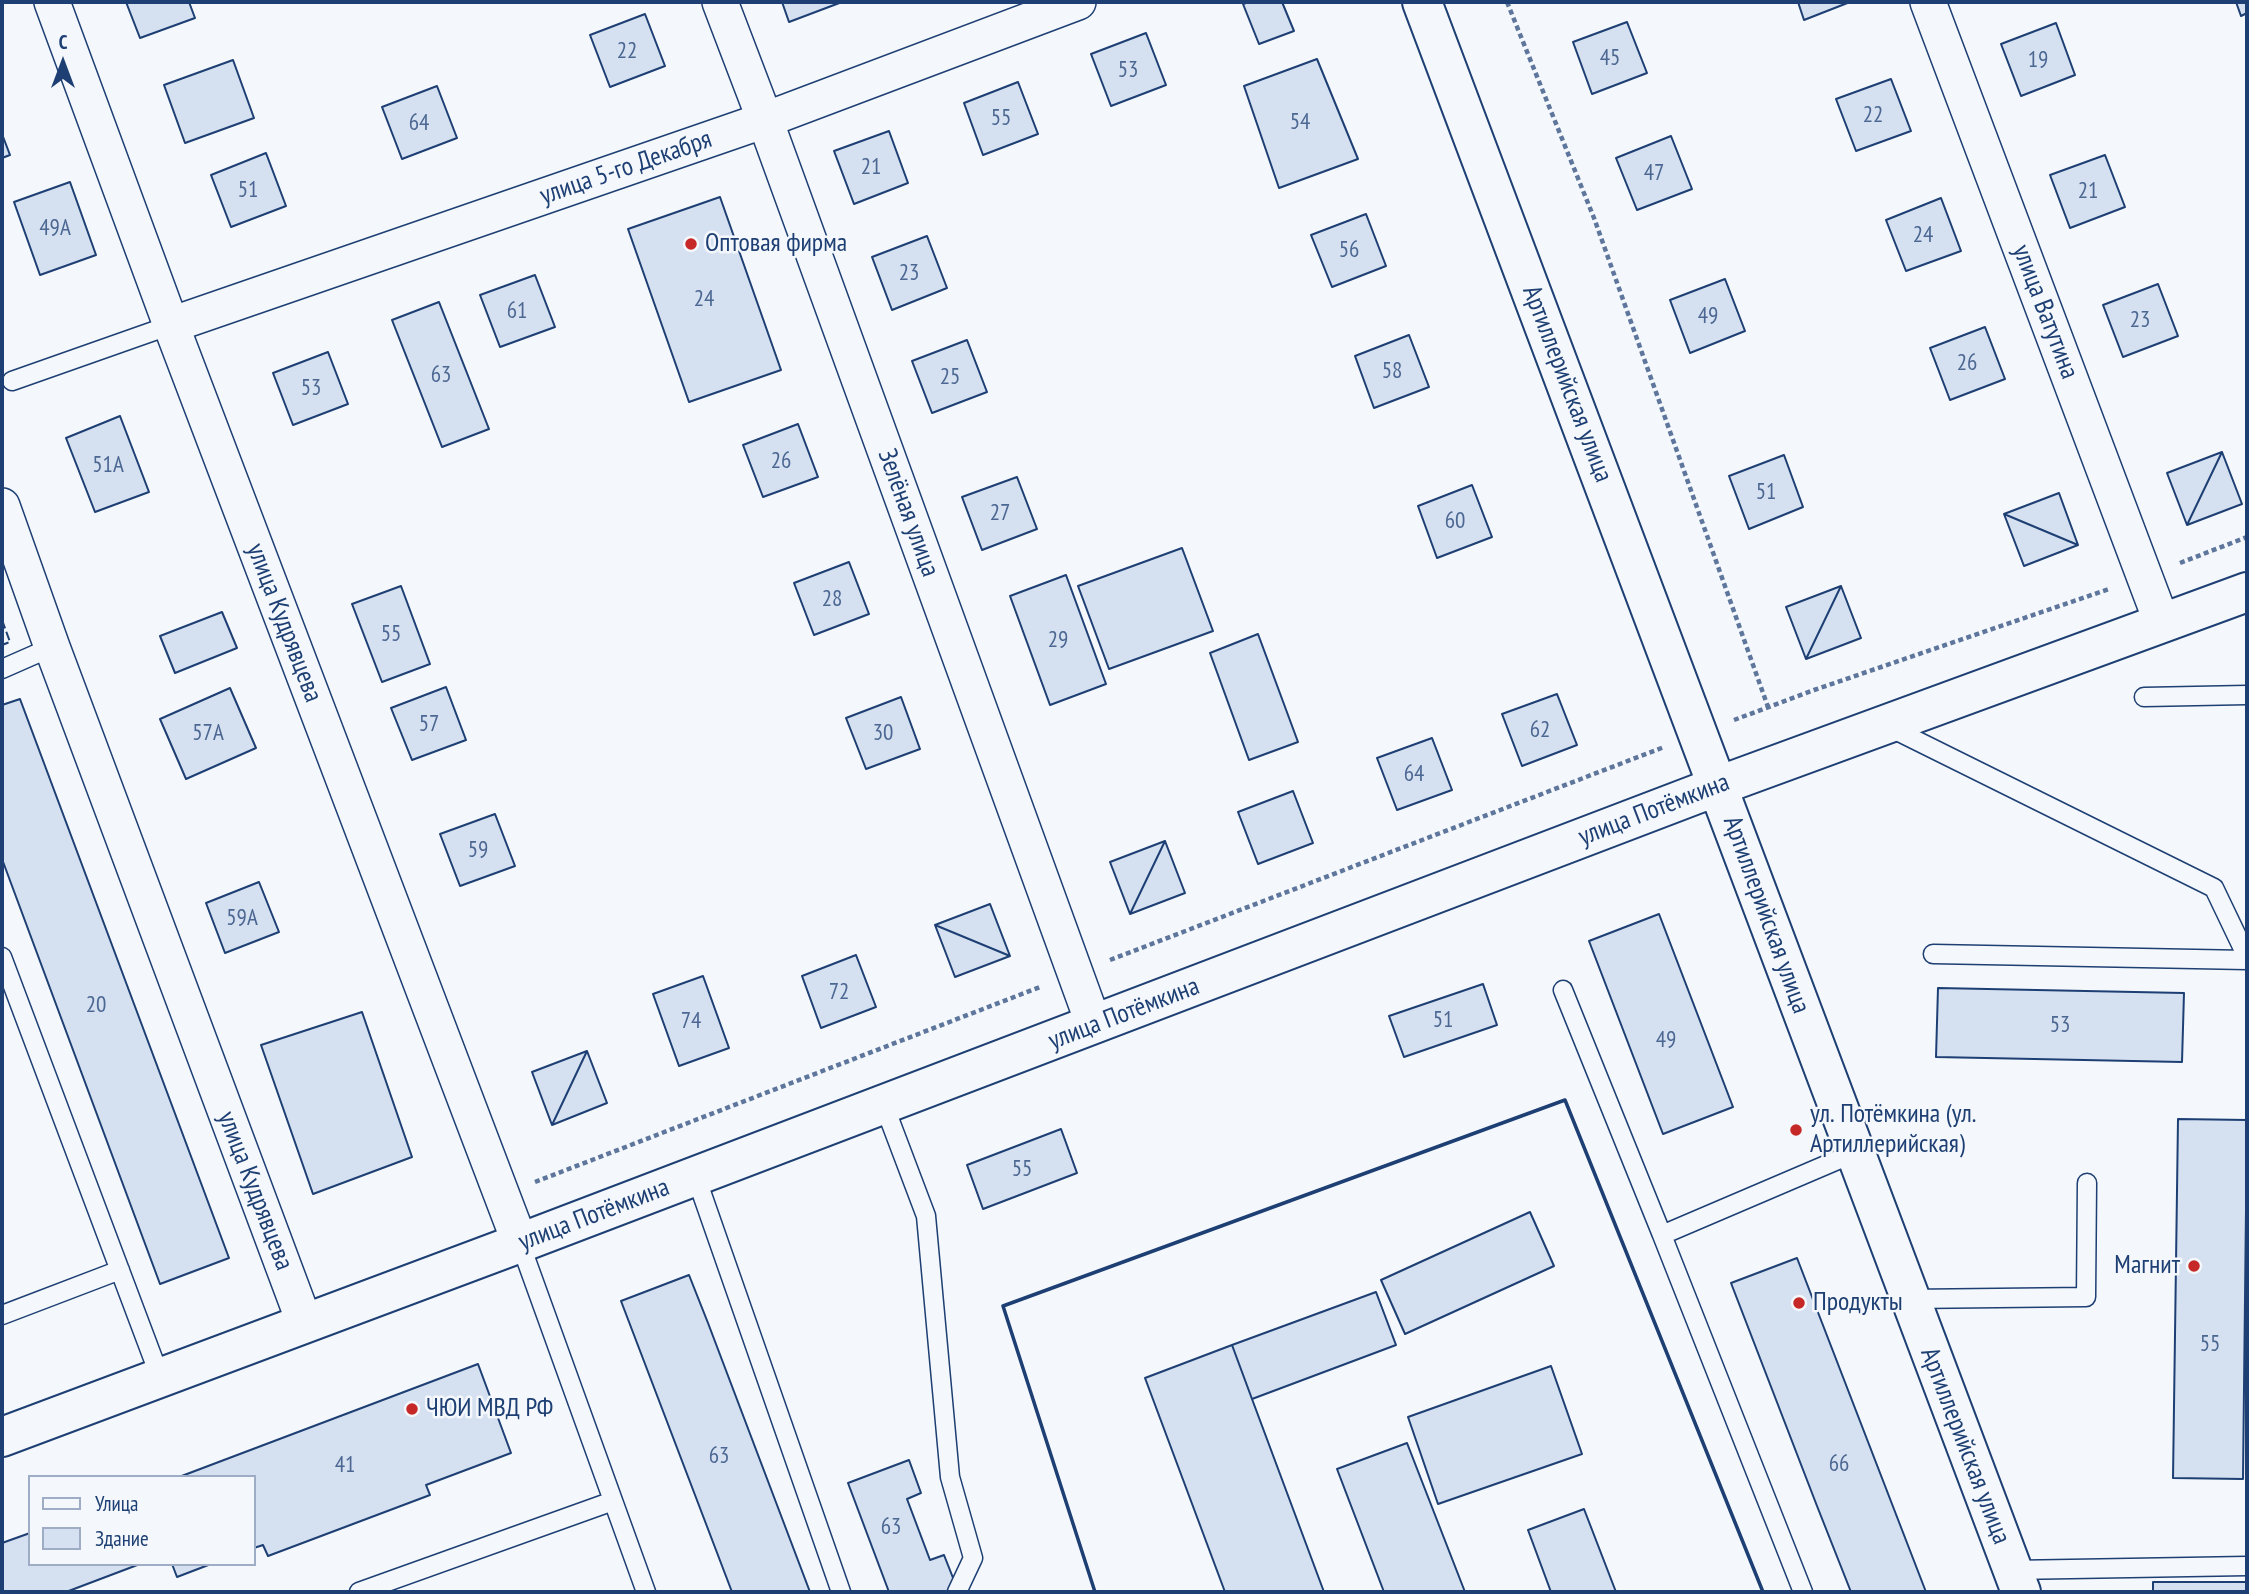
<!DOCTYPE html>
<html>
<head>
<meta charset="utf-8">
<style>
  body { margin:0 }
  #map { position:relative; width:2249px; height:1594px; overflow:hidden; background:#f4f7fb; font-family:"PT Sans Narrow",sans-serif }
  canvas { display:block }
  .frame { position:absolute; inset:0; border:4px solid #1d3f73; pointer-events:none }
  .legend { position:absolute; left:28px; top:1475px; width:228px; height:91px; box-sizing:border-box; background:#f4f7fb; border:2px solid #9eadc5; margin:0; padding:9px 12px; list-style:none; font-size:21px; color:#1d3f73 }
  .legend li { display:flex; align-items:center; gap:14px; height:35px }
  .legend b { width:35px; border:2px solid #9eadc5 }
  .north { position:absolute; left:28px; top:28px; width:70px; height:70px; -webkit-text-stroke:5px #f4f7fb; paint-order:stroke; rotate:0deg; font-size:19px; font-weight:700; line-height:28px; text-align:center; color:#1d3f73 }
  .north::after { content:''; display:block; margin:auto; width:24px; height:32px; background:#1d3f73; clip-path:polygon(50% 0,100% 100%,50% 72%,0 100%) }
</style>
</head>
<body>
<div id="map">
<canvas width="2249" height="1594"></canvas>
<div class="frame"></div>
<ul class="legend">
<li><b style="height:9px;background:#f4f7fb"></b>Улица</li>
<li><b style="height:19px;background:#d5e0f0"></b>Здание</li>
</ul>
<div class="north">С</div>
</div>
<script>
const ctx = document.querySelector('canvas').getContext('2d');
ctx.lineJoin = 'round';
function paint(path, color) { ctx.fillStyle = color; ctx.fill(path, 'evenodd'); }
function strokePath(path, color, width, dash) { ctx.strokeStyle = color; ctx.lineWidth = width; ctx.lineCap = dash ? 'butt' : 'round'; ctx.setLineDash(dash || []); ctx.stroke(path); }
function drawText(font, color, halo, rows, align = 'center') {
  ctx.font = font + ' "PT Sans Narrow",sans-serif'; ctx.lineWidth = 5; ctx.setLineDash([]); ctx.textBaseline = 'middle'; ctx.strokeStyle = halo; ctx.fillStyle = color; for (const [text, x, y, turn = 0] of rows) {
    ctx.save(); ctx.translate(x, y); ctx.rotate((+turn || 0) * Math.PI / 180); ctx.textAlign = isNaN(turn) ? turn : align; if (halo) ctx.strokeText(text, 0, 0); ctx.fillText(text, 0, 0); ctx.restore();
  }
}
const building = new Path2D(`
  M126,2h63l6,16 -55,20z
  M782,2h60l-53,20z
  M1249,2h33l12,29 -35,13 -16,-40z
  M1798,2h52l-46,18z
  M2236,2h11v11l-6,3z
  M645,14l20,52 -55,21 -20,-52z
  M1627,22l20,51 -55,21 -19,-52z
  M2056,23l19,52 -54,21 -20,-52z
  M1146,33l20,52 -55,21 -20,-52z
  M1317,59l41,100 -79,29 -35,-102z
  M233,60l21,58 -69,25 -21,-58z
  M1891,79l20,52 -55,20 -20,-52z
  M1018,82l20,52 -55,21 -19,-52z
  M437,86l20,52 -55,21 -20,-52z
  M889,131l19,52 -54,21 -20,-53z
  M2,134l8,21 -8,3z
  M1671,136l21,53 -55,21 -21,-52z
  M266,153l20,53 -55,21 -20,-52z
  M2105,155l20,52 -55,21 -20,-53z
  M70,182l26,73 -56,20 -26,-73z
  M720,197l61,173 -92,32 -61,-173z
  M1941,198l20,53 -55,20 -20,-51z
  M1366,214l20,52 -54,21 -21,-52z
  M927,236l20,52 -55,22 -20,-53z
  M535,275l20,52 -55,20 -20,-52z
  M1725,279l20,52 -55,22 -20,-53z
  M2158,284l20,52 -55,21 -20,-52z
  M439,302l50,127 -47,18 -50,-127z
  M1985,327l20,52 -55,21 -20,-52z
  M1409,335l20,52 -55,21 -19,-52z
  M967,340l20,52 -55,21 -20,-52z
  M328,352l20,52 -55,21 -20,-52z
  M120,416l29,76 -54,20 -29,-74z
  M798,424l20,53 -55,20 -20,-52z
  M2222,452l20,52 -55,21z
  M2222,452l-35,73 -20,-52z
  M1784,455l19,52 -54,22 -20,-53z
  M1017,477l20,52 -55,21 -20,-53z
  M1472,485l20,52 -55,21 -19,-52z
  M2059,493l19,52 -74,-31z
  M2004,514l74,31 -54,21z
  M1182,548l31,83 -104,38 -31,-83z
  M849,562l20,52 -55,21 -20,-52z
  M1066,575l40,109 -56,21 -40,-109z
  M401,586l29,78 -48,18 -30,-78z
  M1841,586l-35,73 -20,-52z
  M1841,586l20,52 -55,21z
  M222,612l15,36 -62,25 -15,-37z
  M1258,634l40,108 -49,18 -39,-107z
  M446,687l20,53 -54,20 -21,-52z
  M230,688l26,60 -70,31 -26,-60z
  M1557,694l20,51 -55,21 -20,-52z
  M901,697l19,52 -54,20 -20,-51z
  M20,699l209,559 -69,26 -158,-425v-154z
  M1432,738l20,52 -55,20 -20,-52z
  M1293,791l20,52 -55,21 -20,-52z
  M495,814l20,52 -55,20 -20,-52z
  M1165,841l20,52 -55,21z
  M1165,841l-35,73 -20,-52z
  M259,882l20,50 -54,21 -19,-50z
  M990,904l20,52 -75,-31z
  M1659,914l74,193 -70,27 -74,-193z
  M935,925l75,31 -55,21z
  M856,955l20,52 -55,21 -19,-52z
  M703,976l26,72 -50,18 -26,-72z
  M1483,984l14,41 -93,32 -15,-41z
  M1938,988l246,5 -2,69 -246,-5z
  M362,1012l50,145 -99,37 -52,-149z
  M587,1051l20,52 -55,22z
  M587,1051l-35,74 -20,-53z
  M2178,1119l69,1 -4,359 -70,-1z
  M1061,1129l16,44 -94,36 -16,-44z
  M1530,1212l24,54 -149,68 -24,-54z
  M1797,1258l129,334h-75l-34,-86 -86,-223z
  M689,1275l19,48 102,269h-78l-111,-291z
  M1376,1292l20,53 -144,54 -20,-54z
  M1232,1345l20,54 72,193h-99l-80,-214z
  M478,1364l33,89 -85,32 4,10 -162,61 -5,-11 -9,3v-71h-75z
  M1551,1366l31,88 -144,50 -30,-87z
  M1407,1443l58,149h-81l-47,-123z
  M909,1460l12,33 -14,6 23,61 14,-5 13,33 -13,4h-55l-41,-109z
  M1584,1509l32,83h-65l-23,-62z
  M30,1533v31h110l-74,28h-64v-49z
  M172,1564h39l-34,13z
  M2153,1582h94v10h-94z`);
const path = new Path2D(`
  M1507,2l87,216 174,489
  M2180,563l67,-26
  M1734,720l80,-30 295,-101
  M1110,960l554,-213
  M535,1182l505,-195`);
const service = new Path2D(`
  M12,381l159,-56
  M2,669l50,-22
  M2144,697l103,-2
  M1887,726l327,162 33,69
  M1933,954l314,6
  M2,957l158,420
  M1563,990l99,245 192,-82
  M884,1105l42,111 24,261 23,81 -16,34
  M696,1177l145,415
  M1662,1235l141,357
  M520,1243l126,349
  M1909,1299l177,-2 1,-114
  M2,1315l118,-45
  M2012,1570l235,-4
  M359,1592l254,-91`);
const minor = new Path2D(`
  M52,2l119,323 349,918
  M720,2l45,118 329,905
  M1928,2l234,621
  M171,325l594,-205 313,-118
  M2,506l50,141 253,677`);
const tertiary = new Path2D(`
  M1422,2l599,1590
  M2,1437l518,-194 1198,-457 529,-194`);
const fence = new Path2D(`
  M2,620l8,22 -8,3`);
const wall = new Path2D(`
  M1095,1592l-92,-286 562,-206 198,492`);
const markers = [
  [691,244,7,"#c62828"],
  [1796,1130,7,"#c62828"],
  [2194,1266,7,"#c62828"],
  [1799,1303,7,"#c62828"],
  [412,1409,7,"#c62828"]
];
const numberNames = [
  ["22",627,51],
  ["45",1610,58],
  ["19",2038,60],
  ["53",1128,70],
  ["22",1873,115],
  ["55",1001,118],
  ["54",1300,122],
  ["64",419,123],
  ["21",871,167],
  ["47",1654,173],
  ["51",248,190],
  ["21",2088,191],
  ["49А",55,228],
  ["24",1923,235],
  ["56",1349,250],
  ["23",909,273],
  ["24",704,299],
  ["61",517,311],
  ["49",1708,316],
  ["23",2140,320],
  ["26",1967,363],
  ["58",1392,371],
  ["63",441,375],
  ["25",950,377],
  ["53",311,388],
  ["26",781,461],
  ["51А",108,465],
  ["51",1766,492],
  ["27",1000,513],
  ["60",1455,521],
  ["28",832,599],
  ["55",391,634],
  ["29",1058,640],
  ["57",429,724],
  ["62",1540,730],
  ["57А",208,733],
  ["30",883,733],
  ["64",1414,774],
  ["59",478,850],
  ["59А",242,918],
  ["72",839,992],
  ["20",96,1005],
  ["51",1443,1020],
  ["74",691,1021],
  ["53",2060,1025],
  ["49",1666,1040],
  ["55",1022,1169],
  ["55",2210,1344],
  ["63",719,1456],
  ["66",1839,1464],
  ["41",345,1465],
  ["63",891,1527]
];
const streetNames = [
  ["улица 5-го Декабря",626,168,-19],
  ["улица Ватутина",2045,312,69],
  ["Артиллерийская улица",1567,384,69],
  ["Зелёная улица",908,513,70],
  ["улица Кудрявцева",284,623,69],
  ["улица Потёмкина",1654,810,-21],
  ["Артиллерийская улица",1766,915,70],
  ["улица Потёмкина",1124,1014,-21],
  ["улица Кудрявцева",255,1191,69],
  ["улица Потёмкина",594,1215,-21],
  ["Артиллерийская улица",1965,1446,69]
];
const poiNames = [
  ["Оптовая фирма",705,244],
  ["ул. Потёмкина (ул.",1810,1115],
  ["Артиллерийская)",1810,1145],
  ["Магнит",2180,1266,"right"],
  ["Продукты",1813,1303],
  ["ЧЮИ МВД РФ",426,1409]
];
paint(building, '#d5e0f0');
strokePath(building, '#1d3f73', 2);
strokePath(service, '#1d3f73', 21);
strokePath(minor, '#1d3f73', 38);
strokePath(tertiary, '#1d3f73', 42);
strokePath(path, '#5e769c', 4.5, [5, 3.5]);
strokePath(service, '#f4f7fb', 18);
strokePath(minor, '#f4f7fb', 35);
strokePath(tertiary, '#f4f7fb', 38);
strokePath(fence, '#1d3f73', 2, [9, 3.5]);
strokePath(wall, '#1d3f73', 3.5);
for (const [x, y, r, color] of markers) { const dot = new Path2D(); dot.arc(x, y, r, 0, 2 * Math.PI); ctx.fillStyle = color; ctx.fill(dot); strokePath(dot, '#f4f7fb', 2.5); }
drawText('23px', '#4b6792', null, numberNames);
drawText('26px', '#1d3f73', '#f4f7fb', streetNames);
drawText('26px', '#1d3f73', '#f4f7fb', poiNames, 'left');
</script>
</body>
</html>
